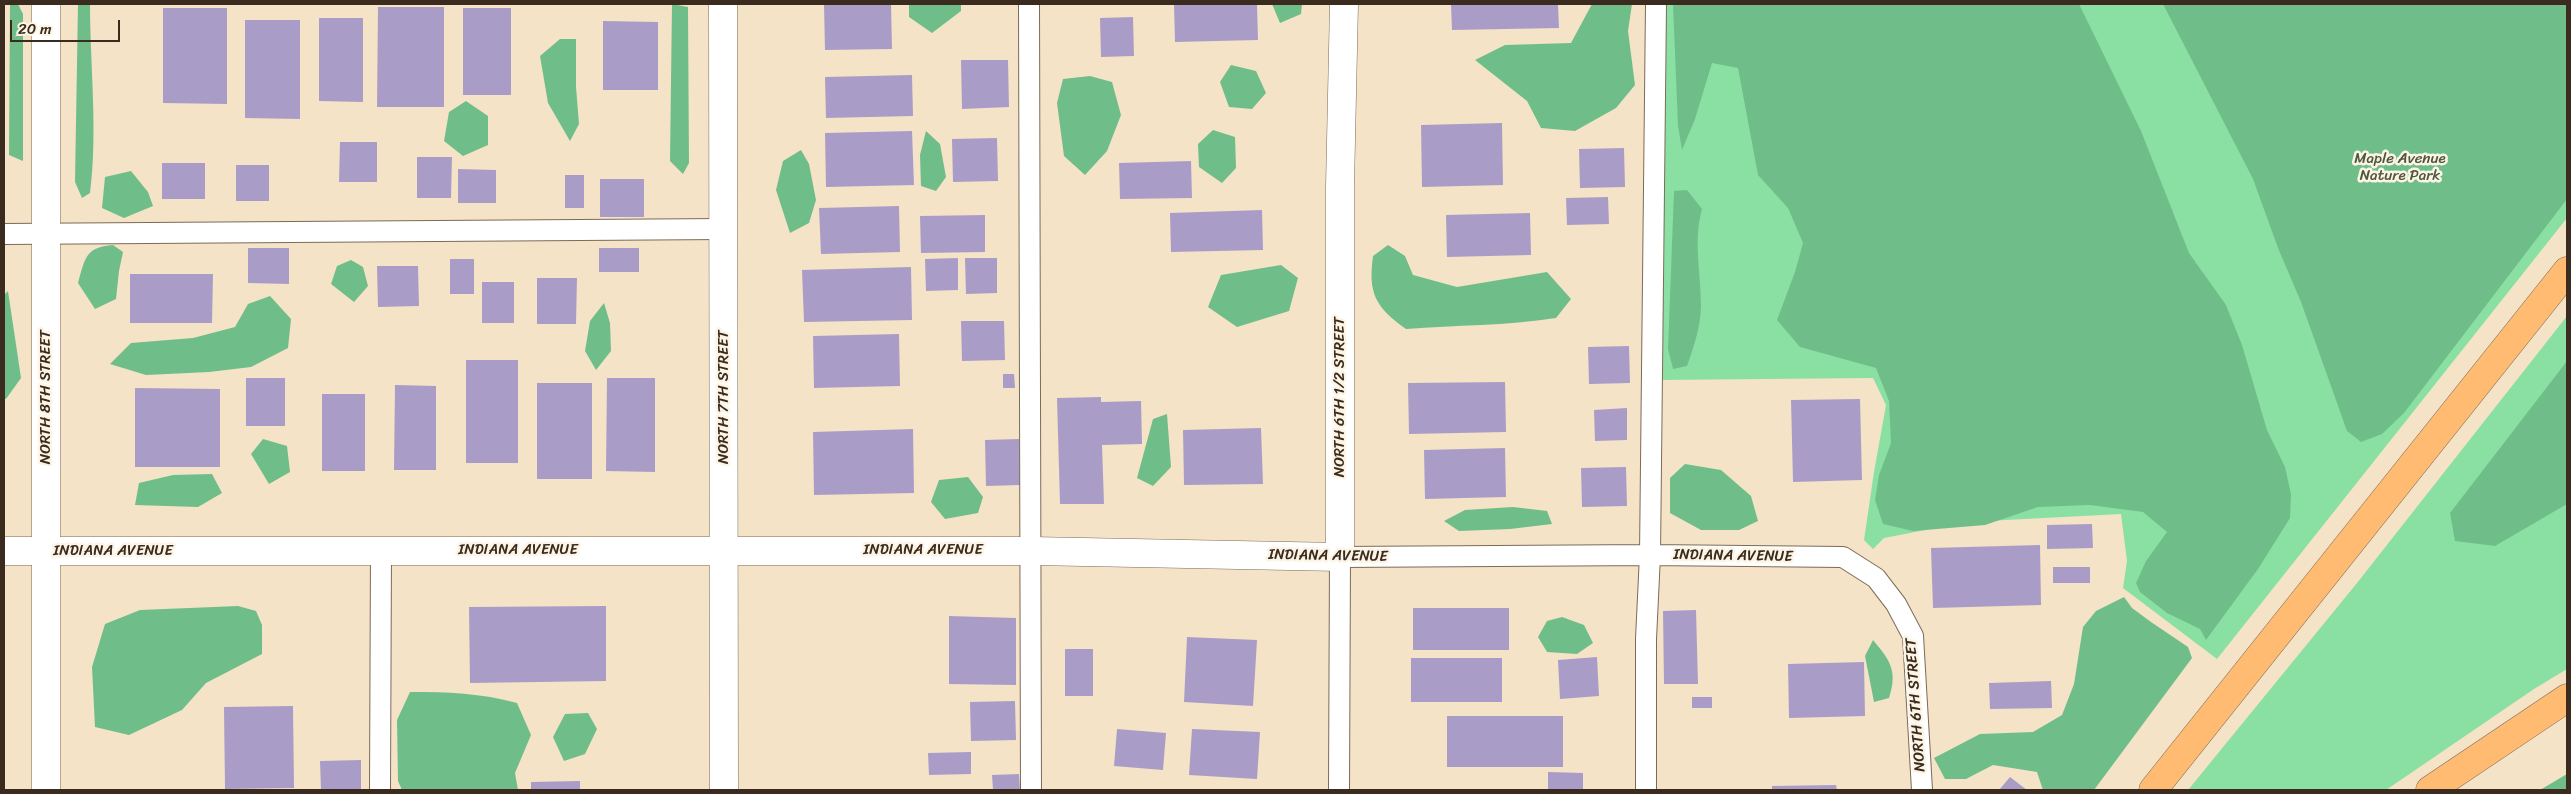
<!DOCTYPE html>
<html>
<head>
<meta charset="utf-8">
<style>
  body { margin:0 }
  #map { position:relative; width:2571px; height:794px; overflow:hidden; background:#f4e3c7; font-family:Sriracha,sans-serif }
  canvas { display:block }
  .frame { position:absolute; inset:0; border:5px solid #3b2a1e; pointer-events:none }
  .scale { position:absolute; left:10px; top:20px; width:110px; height:22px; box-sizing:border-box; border:2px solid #3b2a1e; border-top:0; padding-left:6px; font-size:15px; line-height:18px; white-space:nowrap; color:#3b2a1e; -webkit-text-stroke:4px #fcf5e5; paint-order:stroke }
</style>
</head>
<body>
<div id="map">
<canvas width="2571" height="794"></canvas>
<div class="frame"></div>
<div class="scale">20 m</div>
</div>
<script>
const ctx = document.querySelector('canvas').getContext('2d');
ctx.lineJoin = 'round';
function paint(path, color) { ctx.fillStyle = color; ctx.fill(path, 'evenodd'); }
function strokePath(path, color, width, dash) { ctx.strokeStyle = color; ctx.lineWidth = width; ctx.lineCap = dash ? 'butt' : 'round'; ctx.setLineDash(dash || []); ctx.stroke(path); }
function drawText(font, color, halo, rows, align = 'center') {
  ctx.font = font + ' Sriracha,sans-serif'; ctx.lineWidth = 5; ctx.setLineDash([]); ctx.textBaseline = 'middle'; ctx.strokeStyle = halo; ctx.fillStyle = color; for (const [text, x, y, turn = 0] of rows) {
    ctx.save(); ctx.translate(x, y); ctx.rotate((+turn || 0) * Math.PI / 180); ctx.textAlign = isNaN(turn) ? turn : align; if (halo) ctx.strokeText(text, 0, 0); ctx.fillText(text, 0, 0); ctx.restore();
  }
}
const green = new Path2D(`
  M1663,4h904v214l-350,441 -94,-71 4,-27 -6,-47 -154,8 -83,16 -11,11 -9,-9 10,-68 12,-67 -13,-27 -214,2z
  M2567,316v353l-33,20 -148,101h-198l169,-207z`);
const forest = new Path2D(`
  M10,4h8l5,10v147l-14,-6z
  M78,4h12c0,62 8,128 0,189l-8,5 -7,-16z
  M672,4l16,3 1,156 -6,11 -13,-13z
  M909,4h52v7l-29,22 -23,-16z
  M1272,4h30l-1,10 -21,9z
  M1592,4h40l-4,27 7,54 -19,23 -41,23 -34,-3 -14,-27 -52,-41 30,-15 66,-2z
  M1673,4h406l62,127 48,122 37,52 16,40 25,85 18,37 6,27 -1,24 -32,51 -52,71 -6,-11 -33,-16 -27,-21 -4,-9 10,-22 21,-29 -24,-20 -53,-7 -52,2 -53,18 -72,6 -30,-7 -8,-24 4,-25 12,-32 -2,-42 -13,-33 -76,-21 -23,-27 18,-48 8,-29 -15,-35 -30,-33 -20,-107 -26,-5 -17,56 -13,31 -4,-24z
  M2163,4h404v195l-163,214 -22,21 -21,8 -14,-11 -46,-129 -23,-54 -25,-69z
  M560,39h16v48l3,37 -9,17 -22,-38 -8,-47z
  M1231,65l25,6 10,22 -14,16 -23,-2 -9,-25z
  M1090,76l22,6 9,33 -14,36 -22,24 -21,-19 -7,-53 6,-24z
  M466,101l22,15v29l-25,11 -19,-15 5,-29z
  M1213,130l22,7 1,31 -14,15 -23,-16 -1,-23z
  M926,131l14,13 6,33 -10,14 -15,-5 -1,-31z
  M801,150l8,14 7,36 -7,23 -19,10 -14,-43 7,-29z
  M131,171l17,21 5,14 -29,12 -22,-10 3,-31z
  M1687,190l15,19c-9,33 -1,63 -1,96 0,21 -7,41 -14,61l-14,3 -5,-20 6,-158z
  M113,245l10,7 -4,19 -3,28 -21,10 -17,-26c7,-24 7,-36 35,-38z
  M1388,245l17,11 8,19 44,12 90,-15 24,27 -15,19c-50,8 -100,7 -150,11 -31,-22 -38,-36 -33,-73z
  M351,260l12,7 5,19 -14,16 -23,-18 6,-18z
  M1281,265l17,13 -9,33 -52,16 -29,-20 13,-32z
  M8,291l13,87 -15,21 -2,-1v-103z
  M270,296l21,23 -3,29 -37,19 -42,5 -63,3 -36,-11 21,-21 62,-5 42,-11 13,-23z
  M604,303l6,20 1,28 -15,19 -11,-19 5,-30z
  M2567,361v143l-72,42 -40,-5 -5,-28z
  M1167,414l4,53 -18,19 -16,-8 16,-59z
  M263,439l24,7 3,26 -21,12 -18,-30z
  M1685,464l36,6 30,26 7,25 -19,9h-38l-31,-17v-35z
  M212,474l10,19 -24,14 -63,-2 4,-22 34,-8z
  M968,477l15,20 -5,16 -33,6 -14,-17 8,-22z
  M1513,507l34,4 5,13 -42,5 -51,2 -15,-10 21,-11z
  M2124,597l8,11 19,14 37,25 4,11 -98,132h-51l-6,-18 -44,-7 -27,14h-21l-11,-21 46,-24 53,-2 29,-17 12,-31 9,-57 13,-16z
  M238,606l18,5 6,14v29l-56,29 -24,27 -53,25 -34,-8 -3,-60 13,-43 35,-14z
  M1562,617l22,8 9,18 -16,11 -30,-2 -9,-15 9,-16z
  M1873,640c17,20 25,31 16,58l-15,4 -9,-46z
  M410,692c37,0 71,1 107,11l14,32 -16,38 3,17h-116l-4,-9 -1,-61z
  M588,713l9,16 -12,25 -21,7 -11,-24 12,-23z
  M2567,774v16h-27z`);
const building = new Path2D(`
  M824,4h67l1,45 -67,1z
  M1174,4h83l1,36 -83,2z
  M1451,4h107l1,24 -107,2z
  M378,7h66v100h-67z
  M163,8h64v96l-64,-1z
  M463,8h48v87h-48z
  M1133,17l1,39 -33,1 -1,-39z
  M319,18h44v84l-44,-1z
  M245,20h55v99l-55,-1z
  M603,21l55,1v68h-55z
  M961,60h47l1,47 -47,2z
  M912,75l1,41 -87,2 -1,-41z
  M1502,123l1,62 -81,2 -1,-62z
  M912,131l2,54 -88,2 -1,-54z
  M997,138l1,43 -45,1 -1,-43z
  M340,142h37v40h-38z
  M1624,148l1,39 -45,1 -1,-39z
  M417,157h35l-1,41h-34z
  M1191,161l1,37 -72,1 -1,-36z
  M162,163h43v36h-43z
  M236,165h33v36h-33z
  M458,169l38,1v33h-38z
  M565,175h19v33h-19z
  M600,179h44v38h-44z
  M1608,197l1,27 -42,1 -1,-27z
  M899,206l1,46 -79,2 -2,-46z
  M1262,210l1,40 -92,2 -1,-39z
  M1530,213l1,42 -84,2 -1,-42z
  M985,215v37l-64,1 -1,-37z
  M248,248h41v36l-41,-1z
  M599,248h40v24h-40z
  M958,258v32l-32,1 -1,-32z
  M965,258h32v35l-31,1z
  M450,259h24v35h-24z
  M377,266h41l1,40 -41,1z
  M911,267l1,53 -108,2 -2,-52z
  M130,274h83l-1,49h-82z
  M537,278h40l-1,46h-39z
  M482,282h32v41h-32z
  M961,321h43l1,39 -43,1z
  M899,334l1,52 -86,2 -1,-52z
  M1629,346l1,37 -41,1 -1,-37z
  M466,360h52v103h-52z
  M1003,374h11l1,14h-12z
  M246,378h39v48h-39z
  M607,378h48v94l-49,-1z
  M1505,382l1,50 -97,2 -1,-51z
  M537,383h55v96h-55z
  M395,385l41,1v84h-42z
  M135,388l85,1v78h-85z
  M322,394h43v77h-43z
  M1101,397v5l40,-1 1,43 -40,1 2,59h-44l-3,-106z
  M1860,399l2,81 -69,2 -2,-82z
  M1627,408v32l-32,1 -1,-31z
  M1261,428l2,56 -79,1 -1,-55z
  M913,429l1,64 -100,2 -1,-63z
  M1019,439l1,46 -34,1 -1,-46z
  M1505,448l1,49 -81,2 -1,-49z
  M1626,467l1,39 -45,1 -1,-39z
  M2092,524l1,24 -46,1v-24z
  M2040,545l1,60 -108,3 -2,-60z
  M2053,567h37v16h-37z
  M606,606v75l-136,2 -1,-76z
  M1413,608h96v42h-96z
  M1696,610l2,74h-34l-1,-73z
  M949,616l67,2v67l-67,-1z
  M1187,637l70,3 -4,66 -69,-4z
  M1065,649h28v47h-28z
  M1597,657l2,39 -39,3 -2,-39z
  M1411,658h91v44h-91z
  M1864,662l1,54 -76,2 -1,-54z
  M2051,681l1,27 -62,1 -1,-26z
  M1692,697h20v11h-20z
  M1015,701l1,39 -45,1 -1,-39z
  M293,706l1,82 -69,1 -1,-82z
  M1447,716h116v51h-116z
  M1117,729l49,4 -3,37 -49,-4z
  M1192,729l68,3 -3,47 -68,-4z
  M971,752v22l-42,1 -1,-22z
  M361,760v30h-40l-1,-29z
  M1548,772l35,1v17h-35z
  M1019,774l1,16h-27l-1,-15z
  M2010,777l17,13h-28z
  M580,781v9h-49v-8z
  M1836,785l1,5h-65v-4z`);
const lane = new Path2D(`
  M1029,4l2,786
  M4,234l720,-5
  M380,790l1,-240
  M1339,790l1,-233 310,-2 193,2 33,21 20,26 17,32 9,154
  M1646,790v-151l4,-84 6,-551`);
const street = new Path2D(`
  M46,4v786
  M723,4l1,786
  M4,551h1028l308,6v-371l4,-182`);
const primary = new Path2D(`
  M2153,790l414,-519
  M2430,790l137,-92`);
const parkNames = [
  ["Maple Avenue",2400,159],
  ["Nature Park",2400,176]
];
const streetNames = [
  ["NORTH 8TH STREET",46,397,-90],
  ["NORTH 7TH STREET",724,397,-90],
  ["NORTH 6TH 1/2 STREET",1340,397,-90],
  ["INDIANA AVENUE",518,550],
  ["INDIANA AVENUE",923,550],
  ["INDIANA AVENUE",113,551],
  ["INDIANA AVENUE",1328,556,1],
  ["INDIANA AVENUE",1733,556,1],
  ["NORTH 6TH STREET",1916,705,-94]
];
paint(green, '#8ae0a3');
paint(forest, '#6fbe89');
paint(building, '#a99dc8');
strokePath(lane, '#7c6b59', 22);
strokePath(street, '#7c6b59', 29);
strokePath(primary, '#7c6b59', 29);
strokePath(lane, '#fff', 20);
strokePath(street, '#fff', 28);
strokePath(primary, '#febb71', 28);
drawText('15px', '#4f583f', '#fcf5e5', parkNames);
drawText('15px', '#3b2a1e', '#fcf5e5', streetNames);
</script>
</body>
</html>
